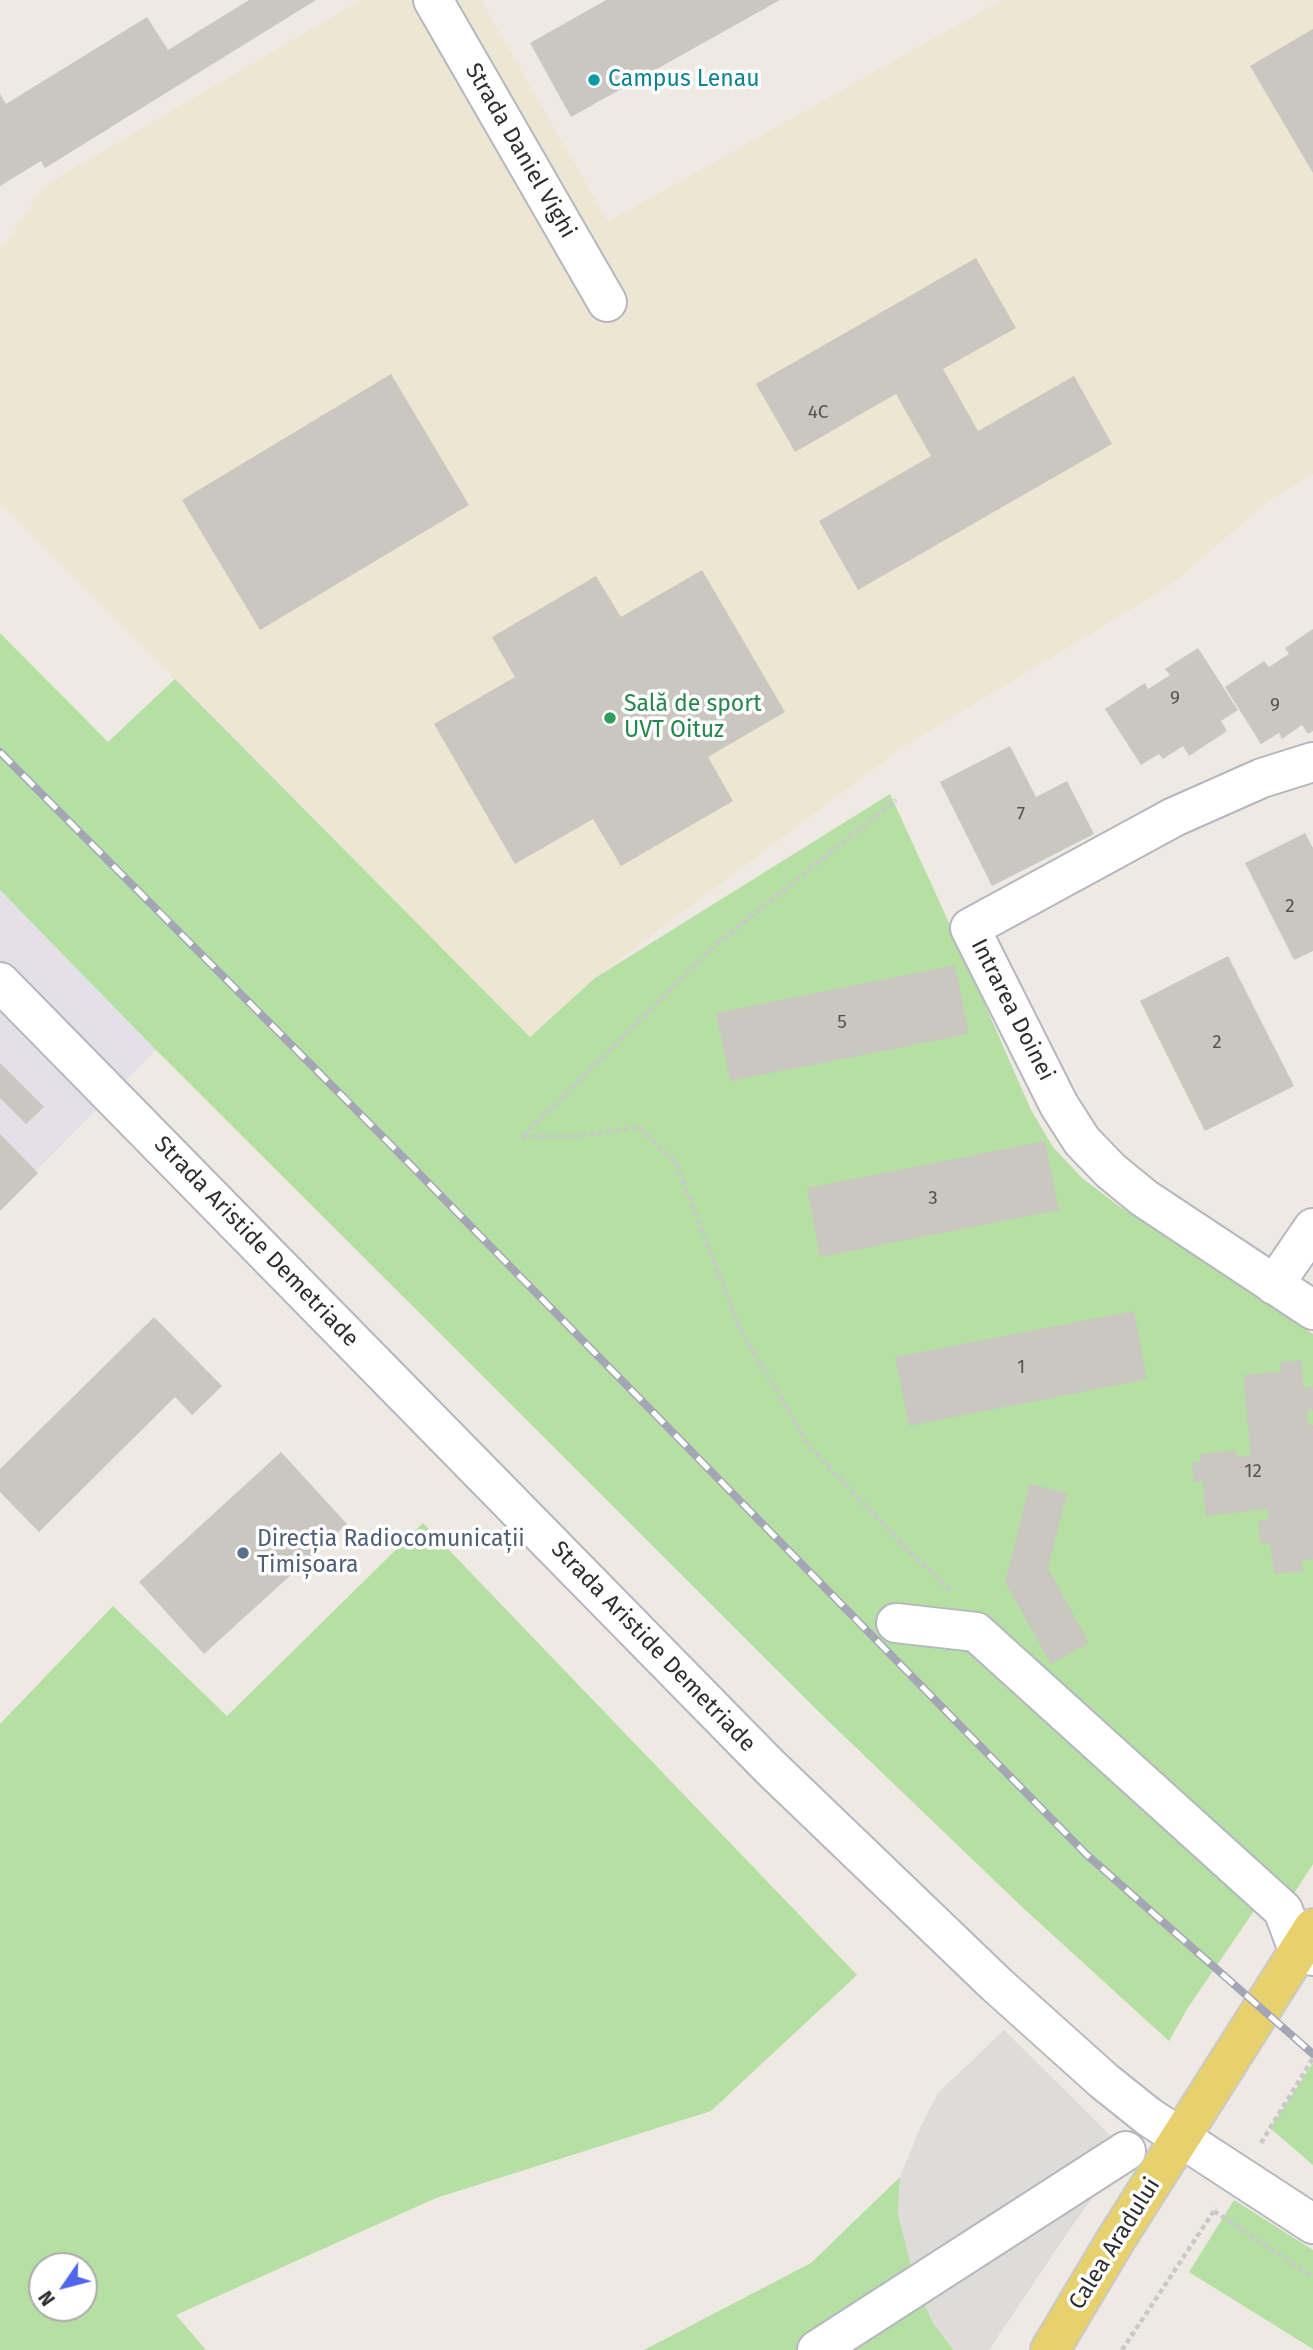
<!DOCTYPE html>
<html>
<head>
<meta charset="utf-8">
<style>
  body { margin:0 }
  #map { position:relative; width:1313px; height:2350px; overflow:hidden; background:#eee9e2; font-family:"Fira Sans",sans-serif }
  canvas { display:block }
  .north { position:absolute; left:28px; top:2252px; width:70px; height:70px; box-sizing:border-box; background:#fff; border:2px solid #ababab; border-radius:50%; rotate:235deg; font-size:19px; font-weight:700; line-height:28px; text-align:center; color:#2e2e2e }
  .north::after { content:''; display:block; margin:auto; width:24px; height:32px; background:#5165ec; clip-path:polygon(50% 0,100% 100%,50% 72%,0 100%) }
</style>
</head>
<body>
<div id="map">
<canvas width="1313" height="2350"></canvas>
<div class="north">N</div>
</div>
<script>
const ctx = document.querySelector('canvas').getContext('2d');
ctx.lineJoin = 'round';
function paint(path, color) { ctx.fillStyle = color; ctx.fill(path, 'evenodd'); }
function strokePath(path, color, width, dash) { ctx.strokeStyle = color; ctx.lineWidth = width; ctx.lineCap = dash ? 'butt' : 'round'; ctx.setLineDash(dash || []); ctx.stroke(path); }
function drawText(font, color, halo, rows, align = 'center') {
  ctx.font = font + ' "Fira Sans",sans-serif'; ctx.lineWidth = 7; ctx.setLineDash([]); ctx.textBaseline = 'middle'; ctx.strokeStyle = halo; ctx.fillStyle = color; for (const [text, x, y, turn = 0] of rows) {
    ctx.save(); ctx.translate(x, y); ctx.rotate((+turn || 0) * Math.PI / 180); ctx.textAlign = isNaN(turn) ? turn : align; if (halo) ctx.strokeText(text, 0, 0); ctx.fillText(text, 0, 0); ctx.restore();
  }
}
const industrial = new Path2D(`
  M0,890l156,160 -156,157z`);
const education = new Path2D(`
  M361,0h120l127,222 394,-222h311v474l-43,26 -102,87 -264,159 -309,232 -65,59 -530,-534v-251l44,-66z`);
const green = new Path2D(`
  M0,633l108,109 67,-63 355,358 65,-59 295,-184 66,144 75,172 22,37 29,31 34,26 197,130v530l-35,54 -20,-13 -69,101 -20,35 -148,-135 -200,-192 -665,-664 -156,-160z
  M423,1523l434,452 -146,136 -275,87 -260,117 30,35h-206v-626l113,-118 114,110zM42,2266h42v42h-42z
  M1313,2063v102l-43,-37z
  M900,2177l-2,38 35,108 21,27h-310l167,-87z
  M1234,2200l79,50v99l-124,-77z`);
const plaza = new Path2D(`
  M1004,2030l122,121 -56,78 -81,121h-35l-21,-27 -17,-38 -18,-70 2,-38 19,-47 19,-37z`);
const building = new Path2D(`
  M249,0h67l-271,168 -4,-7 -41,25v-92l6,10 141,-87 21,33z
  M606,0h174l-209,117 -41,-74z
  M1313,29v144l-63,-107z
  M976,258l40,70 -73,41 35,62 96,-55 38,68 -254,146 -39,-69 112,-65 -35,-62 -101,58 -39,-68z
  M391,374l78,131 -209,125 -78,-130z
  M702,570l83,142 -77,45 25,44 -112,65 -28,-47 -78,45 -81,-140 81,-47 -23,-40 104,-61 25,41z
  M1313,629v102l-5,3 -6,-9 -20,14 -3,-6 -18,11 -36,-57 39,-26 5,6 20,-13 -4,-6z
  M1198,648l40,62 -17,11 6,10 -38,25 -6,-10 -20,13 -4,-5 -18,11 -36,-56 40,-26 3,6 22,-14 -5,-6z
  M1010,746l26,51 31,-16 27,53 -102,52 -52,-104z
  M1305,833l8,15v103l-19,9 -49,-97z
  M1228,956l66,130 -89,45 -65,-130z
  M955,965l14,69 -239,47 -14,-68z
  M0,1063l44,44 -18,17 -26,-26z
  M0,1134l38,39 -38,38z
  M1045,1141l14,69 -239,47 -13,-69z
  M1134,1311l13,68 -238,47 -14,-69z
  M154,1317l68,69 -30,29 -17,-18 -136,135 -39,-40v-23z
  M1301,1360l3,28 8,-2 1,6v18l-6,1 2,14h4v134l-11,1 1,11 -29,3 -4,-31 -9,1 -3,-23 10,-1 -1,-11 -61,7 -3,-35 -9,1 -2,-20h9l-1,-8 36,-4 1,7 14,-1 -8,-81 38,-4 -1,-9z
  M281,1452l66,72 -143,130 -65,-72z
  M1030,1484l37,9 -19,75 41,75 -38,21 -46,-82z`);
const path = new Path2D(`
  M523,1136l190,-189 183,-147
  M522,1137l54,-1 63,-9 37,36 63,164 70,119 97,102 44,42
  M1261,2143l52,-85
  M1214,2211l99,66
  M1122,2350l94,-142`);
const minor = new Path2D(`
  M433,0l174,302
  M1313,762l-51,16 -88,39 -204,111 89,177 23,36 29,30 33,27 169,112
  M0,982l770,785 226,217 108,97 45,36 164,107
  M1274,1285l39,-57
  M896,1623l80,9 307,278 15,40 15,6
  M817,2350l309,-199`);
const major = new Path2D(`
  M1050,2350l65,-109 198,-313`);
const rail = new Path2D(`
  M0,752l397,399 690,704 226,199`);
const markers = [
  [594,80,7,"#0f9aa8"],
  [610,718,7,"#2e9e5b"],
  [243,1553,7,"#5c6f8a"]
];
const numberNames = [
  ["4C",818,413],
  ["9",1175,699],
  ["9",1275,706],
  ["7",1021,815],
  ["2",1290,907],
  ["5",842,1023],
  ["2",1217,1043],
  ["3",933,1199],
  ["1",1021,1368],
  ["12",1253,1472]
];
const cultureNames = [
  ["Campus Lenau",608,80]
];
const streetNames = [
  ["Strada Daniel Vighi",520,151,60],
  ["Intrarea Doinei",1012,1010,63],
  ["Strada Aristide Demetriade",256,1242,46],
  ["Strada Aristide Demetriade",653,1647,46],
  ["Calea Aradului",1115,2244,-58]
];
const leisureNames = [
  ["Sală de sport",624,705],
  ["UVT Oituz",624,731]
];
const serviceNames = [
  ["Direcția Radiocomunicații",257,1540],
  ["Timișoara",257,1566]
];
paint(industrial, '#e3e1e7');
paint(education, '#ede6d3');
paint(green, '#b5dfa3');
paint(plaza, '#dedcd8');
paint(building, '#cac7c0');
strokePath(minor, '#b5b7c0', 42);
strokePath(major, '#c9c9c9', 42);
strokePath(path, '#c9c9c9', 4.5, [5, 3.5]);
strokePath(minor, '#fff', 38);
strokePath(major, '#e6d16e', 38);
strokePath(rail, '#a4a6b6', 8);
strokePath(rail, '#fff', 5, [16]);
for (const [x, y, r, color] of markers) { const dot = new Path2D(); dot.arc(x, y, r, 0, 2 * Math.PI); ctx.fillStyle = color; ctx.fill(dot); strokePath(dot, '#fff', 2.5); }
drawText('19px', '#555452', null, numberNames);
drawText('23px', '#0d838f', '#fff', cultureNames, 'left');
drawText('23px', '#2e2e2e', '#fff', streetNames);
drawText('23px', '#27864d', '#fff', leisureNames, 'left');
drawText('23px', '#4e5e75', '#fff', serviceNames, 'left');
</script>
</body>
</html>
